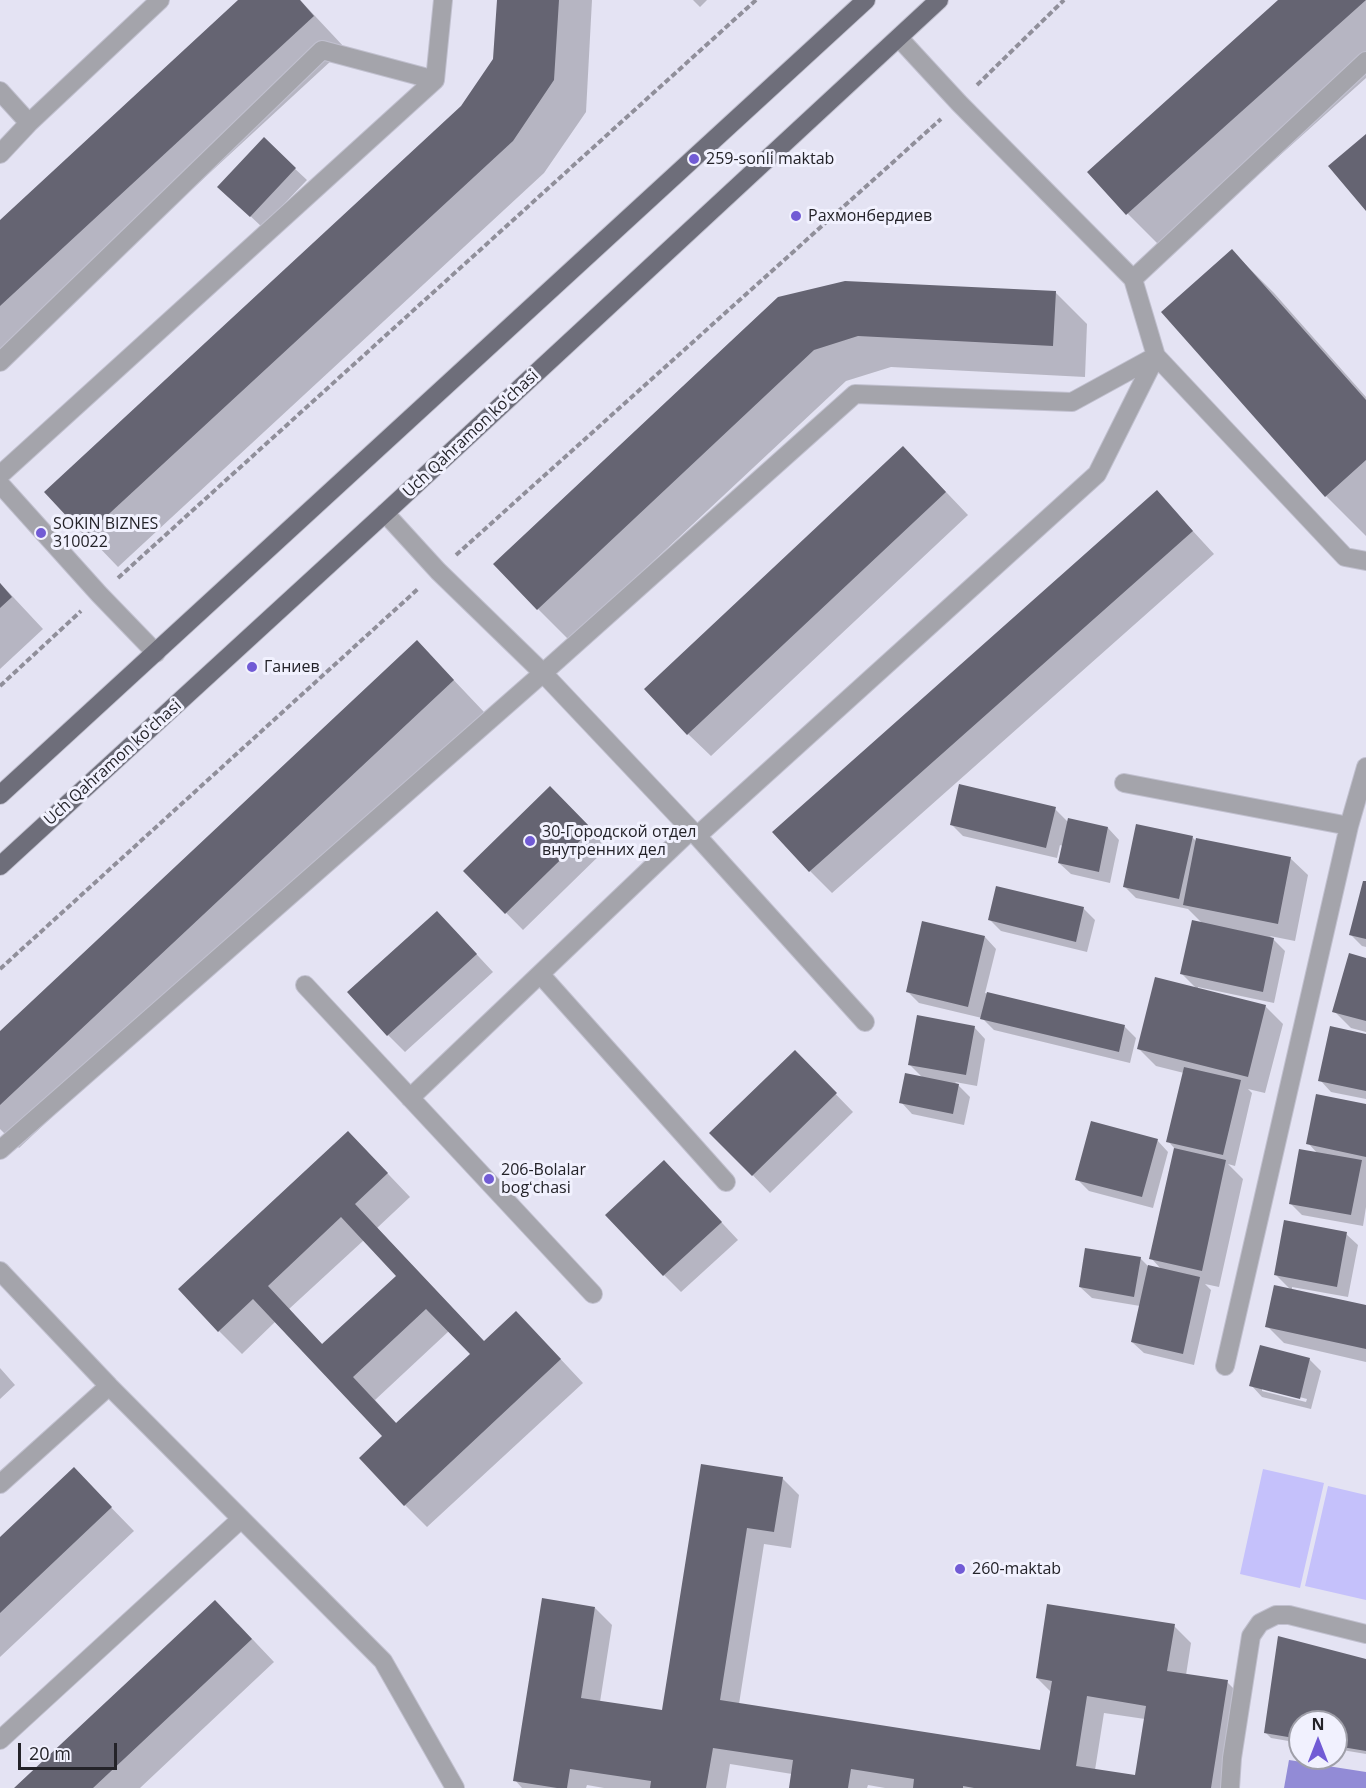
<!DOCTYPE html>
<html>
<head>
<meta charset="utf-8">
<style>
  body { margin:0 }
  #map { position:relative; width:1366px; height:1788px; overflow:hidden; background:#e4e3f3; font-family:"Open Sans",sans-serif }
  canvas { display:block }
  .north { position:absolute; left:1288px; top:1710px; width:60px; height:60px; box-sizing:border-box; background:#f1f1fe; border:2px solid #9f9fa9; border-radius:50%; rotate:0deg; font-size:16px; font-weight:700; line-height:24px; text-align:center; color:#242329 }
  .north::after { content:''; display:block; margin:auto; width:21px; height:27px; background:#715bd5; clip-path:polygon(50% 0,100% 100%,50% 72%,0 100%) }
  .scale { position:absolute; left:18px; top:1743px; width:99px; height:27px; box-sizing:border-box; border:3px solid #242329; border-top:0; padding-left:8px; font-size:18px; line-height:21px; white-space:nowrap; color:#242329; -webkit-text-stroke:4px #f1f1fe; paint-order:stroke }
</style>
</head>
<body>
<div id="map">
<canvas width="1366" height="1788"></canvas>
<div class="north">N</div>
<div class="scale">20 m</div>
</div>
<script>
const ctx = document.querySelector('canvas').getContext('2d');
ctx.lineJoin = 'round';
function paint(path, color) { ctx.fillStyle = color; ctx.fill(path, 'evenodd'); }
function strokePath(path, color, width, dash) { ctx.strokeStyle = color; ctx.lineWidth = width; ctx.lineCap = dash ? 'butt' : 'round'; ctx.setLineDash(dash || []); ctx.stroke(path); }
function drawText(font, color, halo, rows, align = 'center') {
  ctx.font = font + ' "Open Sans",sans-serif'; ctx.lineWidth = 6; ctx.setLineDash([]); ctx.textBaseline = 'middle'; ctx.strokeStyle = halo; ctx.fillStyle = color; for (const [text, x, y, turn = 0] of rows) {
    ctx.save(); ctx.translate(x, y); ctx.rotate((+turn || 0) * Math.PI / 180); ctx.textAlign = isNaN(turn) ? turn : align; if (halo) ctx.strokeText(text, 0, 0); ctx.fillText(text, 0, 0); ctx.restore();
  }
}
const green = new Path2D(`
  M1263,1469l61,14 -24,105 -60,-14z
  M1328,1486l38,9v105l-61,-14z`);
const water = new Path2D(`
  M1289,1760l77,12v16h-82z`);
const shadow = new Path2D(`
  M240,0h60l45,48 -338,312 -7,-7v-131z
  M498,0h94l-6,112 -42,61 -426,394 -72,-75 417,-385 32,-47z
  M693,0h14l-7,7z
  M1281,0h85v78l-197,177 -41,-41 -39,-42z
  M264,140l43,40 -45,47 -31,-29z
  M1232,251l42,42 92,104v139l-40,-40z
  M1055,292l32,32 -2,53 -194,-10 -45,14 -277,259 -31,-31 240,-311z
  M926,471l42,44 -257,241 -23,-22z
  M1157,492l57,62 -382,339 -22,-22z
  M0,583l43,46 -43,40z
  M448,674l36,38 -465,436 -19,-19v-96z
  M550,788l58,59 -85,83 -58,-59z
  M1055,809l13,13 40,6 11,12 -9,43 -39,-9 -12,-11 4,-17 -3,-1 -3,13 -94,-22 -12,-12z
  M1192,837l5,5 93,16 18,17 -13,66 -25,-5 15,15 -11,52 -76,-16v2l67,17 18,18 -18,69 -17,-4 4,4 -17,73 -7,-2 15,15 -24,108 -14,-3 6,6 -17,75 -50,-12 -12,-11 8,-36 -48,-8 -12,-11 60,-29 9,9 13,3 -11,-12 24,-109 -7,-8 16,-68 -28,-7 -18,-18 59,-59 -15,-15 22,-49 -16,-16 -52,-11 -12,-12z
  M1366,883v64l-4,-1 -11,-11z
  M1083,908l12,12 -8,32 -86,-21 -11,-11z
  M454,930l39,42 -88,80 -17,-17z
  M985,937l11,12 -11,44 139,33 12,12 -6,25 -136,-33 -12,-12 -63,-15 -12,-12z
  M1366,959v73l-15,-4 -17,-17z
  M974,1027l11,12 -8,47 -22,-4 15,15 -6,28 -52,-11 -11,-12 22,-24 -14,-14z
  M1366,1035v64l-35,-7 -11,-12z
  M795,1052l58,60 -83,81 -58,-60z
  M1366,1105v102l-3,19 -61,-11 -12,-12 28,-49 -10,-11z
  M1157,1140l11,12 -15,56 -64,-17 -12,-12z
  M370,1155l40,42 -33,31 107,115 55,-7 44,47 -156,144 -22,-22 -21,-69 -108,-115 -34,33 -23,-23zM364,1240l34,36 -75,69 -34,-36zM449,1331l23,24 -75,69 -22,-24z
  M681,1179l57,61 -57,52 -17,-17z
  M1346,1234l12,11 -10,52 -56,-10v3l74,16v56l-82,-19 -17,-17 24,-36 -15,-15z
  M1309,1359l12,12 -10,38 -49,-12 -11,-12zM1262,1387l45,12 -1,3 -44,-11z
  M0,1368l15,17 -15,14z
  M702,1465l80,13 17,17 -8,53 -27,-4 -25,160 303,47 9,-59 -14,-14 137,-52 17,17 -5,32 41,7 17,17 -14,89h-345l-17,-3 -1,3h-77l2,-14 -62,-10 -4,24h-122l-17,-3 -1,3h-64l-7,-8 80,-172 17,17 -12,77 63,10zM1104,1713l41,6 -9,58 -41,-7z
  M96,1492l38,39 -134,126v-118z
  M238,1624l36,38 -134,126h-124z
  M1366,1660v94l-30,-5v-27h-36v21l-29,-5 -6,-6z`);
const building = new Path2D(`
  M238,0h62l14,16 -314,290v-86z
  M497,0h62l-5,80 -41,61 -428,395 -41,-44 417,-386 32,-47z
  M1278,0h88l-240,215 -39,-43z
  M1366,134v77l-38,-45z
  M264,137l32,31 -46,49 -33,-30z
  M1232,249l134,151v60l-41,37 -164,-185z
  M845,281l211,10 -3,55 -195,-10 -44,14 -277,260 -44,-46 285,-267z
  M903,446l43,46 -259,243 -43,-46z
  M1157,490l36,41 -384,341 -37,-40z
  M0,583l12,14 -12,11z
  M417,640l37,40 -454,425v-74z
  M959,784l97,23 -10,41 -96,-23z
  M550,786l42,43 -87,85 -42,-43z
  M1068,818l40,9 -9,45 -41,-9z
  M1136,824l57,12 -14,63 -56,-12z
  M1196,838l95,19 -13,67 -95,-19z
  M1363,881h3v58l-17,-4z
  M996,886l88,21 -8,35 -88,-22z
  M437,911l40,43 -90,82 -40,-44z
  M1192,920l82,18 -11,54 -83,-18z
  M922,921l63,15 -17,71 -62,-15z
  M1349,953l17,5v63l-34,-9z
  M1155,977l111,28 -18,72 -111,-28z
  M987,992l138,33 -6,27 -139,-33z
  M917,1015l58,11 -9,49 -58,-10z
  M1330,1026l36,8v57l-48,-10z
  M795,1050l42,43 -85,83 -43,-43z
  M1184,1067l57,13 -18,75 -57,-13z
  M905,1073l54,11 -6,30 -54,-11z
  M1316,1094l50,10v53l-60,-13z
  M1091,1121l67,18 -16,58 -67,-17z
  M348,1131l40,42 -33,31 129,137 32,-30 45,48 -157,147 -45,-48 23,-22 -129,-137 -35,33 -40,-43zM341,1217l55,59 -74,68 -54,-58zM426,1309l44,45 -74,69 -43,-46z
  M1174,1148l52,12 -24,111 -53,-12z
  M1299,1149l63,11 -11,55 -62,-11z
  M664,1160l58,62 -59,54 -58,-61z
  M1284,1220l63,12 -10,55 -63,-12z
  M1085,1248l56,9 -7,40 -55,-10z
  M1148,1265l52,12 -17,77 -52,-12z
  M1274,1285l92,20v44l-101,-22z
  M1260,1345l50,13 -10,41 -51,-13z
  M701,1464l82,13 -9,55 -27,-4 -27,172 320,50 12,-69 -16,-3 11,-74 128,20 -8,47 61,9 -17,108h-237l-11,-2v2h-50l1,-9 -63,-10 -3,19h-59l4,-28 -80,-12 -7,40h-56l1,-7 -81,-12 -3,19h-10l-44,-7 29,-183 53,9 -14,91 81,12zM1087,1696l59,10 -11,69 -59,-9z
  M74,1467l38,40 -112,106v-76z
  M215,1600l37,39 -159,149h-79z
  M1278,1636l88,23v92l-30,-5v-24h-36v17l-36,-6z`);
const path = new Path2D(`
  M977,85l87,-85
  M456,555l485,-436
  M118,578l638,-578
  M0,686l81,-75
  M0,969l419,-381`);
const minor = new Path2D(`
  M899,38l60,65 174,176 23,77 189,201 21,4
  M0,91l29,32 -29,31
  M29,123l131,-123
  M1133,279l233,-218
  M0,362l322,-312 113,30
  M0,475l435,-395 8,-80
  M0,484l99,110 57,59
  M385,513l53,58 105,102 154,163 168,186
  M1124,783l225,43
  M540,974l186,208
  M305,985l288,309
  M410,1098l281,-268
  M0,1150l543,-477 312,-279 217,8 84,-46 -59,118 -400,362
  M0,1271l109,115 274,275 72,127
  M1225,1366l124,-540 17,-59
  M0,1484l109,-98
  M0,1740l241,-221
  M1230,1788l2,-30 19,-122 9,-13 16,-8h13l77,19`);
const major = new Path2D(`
  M0,795l866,-795
  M0,866l385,-353 554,-513`);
const markers = [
  [694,159,6,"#715bd5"],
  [796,216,6,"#715bd5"],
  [41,533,6,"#715bd5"],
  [252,667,6,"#715bd5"],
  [530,841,6,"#715bd5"],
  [489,1179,6,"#715bd5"],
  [960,1569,6,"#715bd5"]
];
const poiNames = [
  ["259-sonli maktab",706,159],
  ["Рахмонбердиев",808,216],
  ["SOKIN BIZNES",53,524],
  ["310022",53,542],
  ["Ганиев",264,667],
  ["30-Городской отдел",542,832],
  ["внутренних дел",542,850],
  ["206-Bolalar",501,1170],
  ["bogʻchasi",501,1188],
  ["260-maktab",972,1569]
];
const streetNames = [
  ["Uch Qahramon ko'chasi",471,434,-43],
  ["Uch Qahramon ko'chasi",113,763,-42]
];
paint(green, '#c5c1fb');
paint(water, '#928bd6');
paint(shadow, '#0003');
paint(building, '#656472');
strokePath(minor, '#c1c0cf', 20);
strokePath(major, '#c1c0cf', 20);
strokePath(path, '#908f9a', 4, [6, 3]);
strokePath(minor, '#a4a4ab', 18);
strokePath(major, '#6e6e7a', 18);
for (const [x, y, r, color] of markers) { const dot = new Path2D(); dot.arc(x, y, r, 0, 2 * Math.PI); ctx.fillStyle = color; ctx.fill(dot); strokePath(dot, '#f1f1fe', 2); }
drawText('16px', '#242329', '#f1f1fe', poiNames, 'left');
drawText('16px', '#242329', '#f1f1fe', streetNames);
</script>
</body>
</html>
